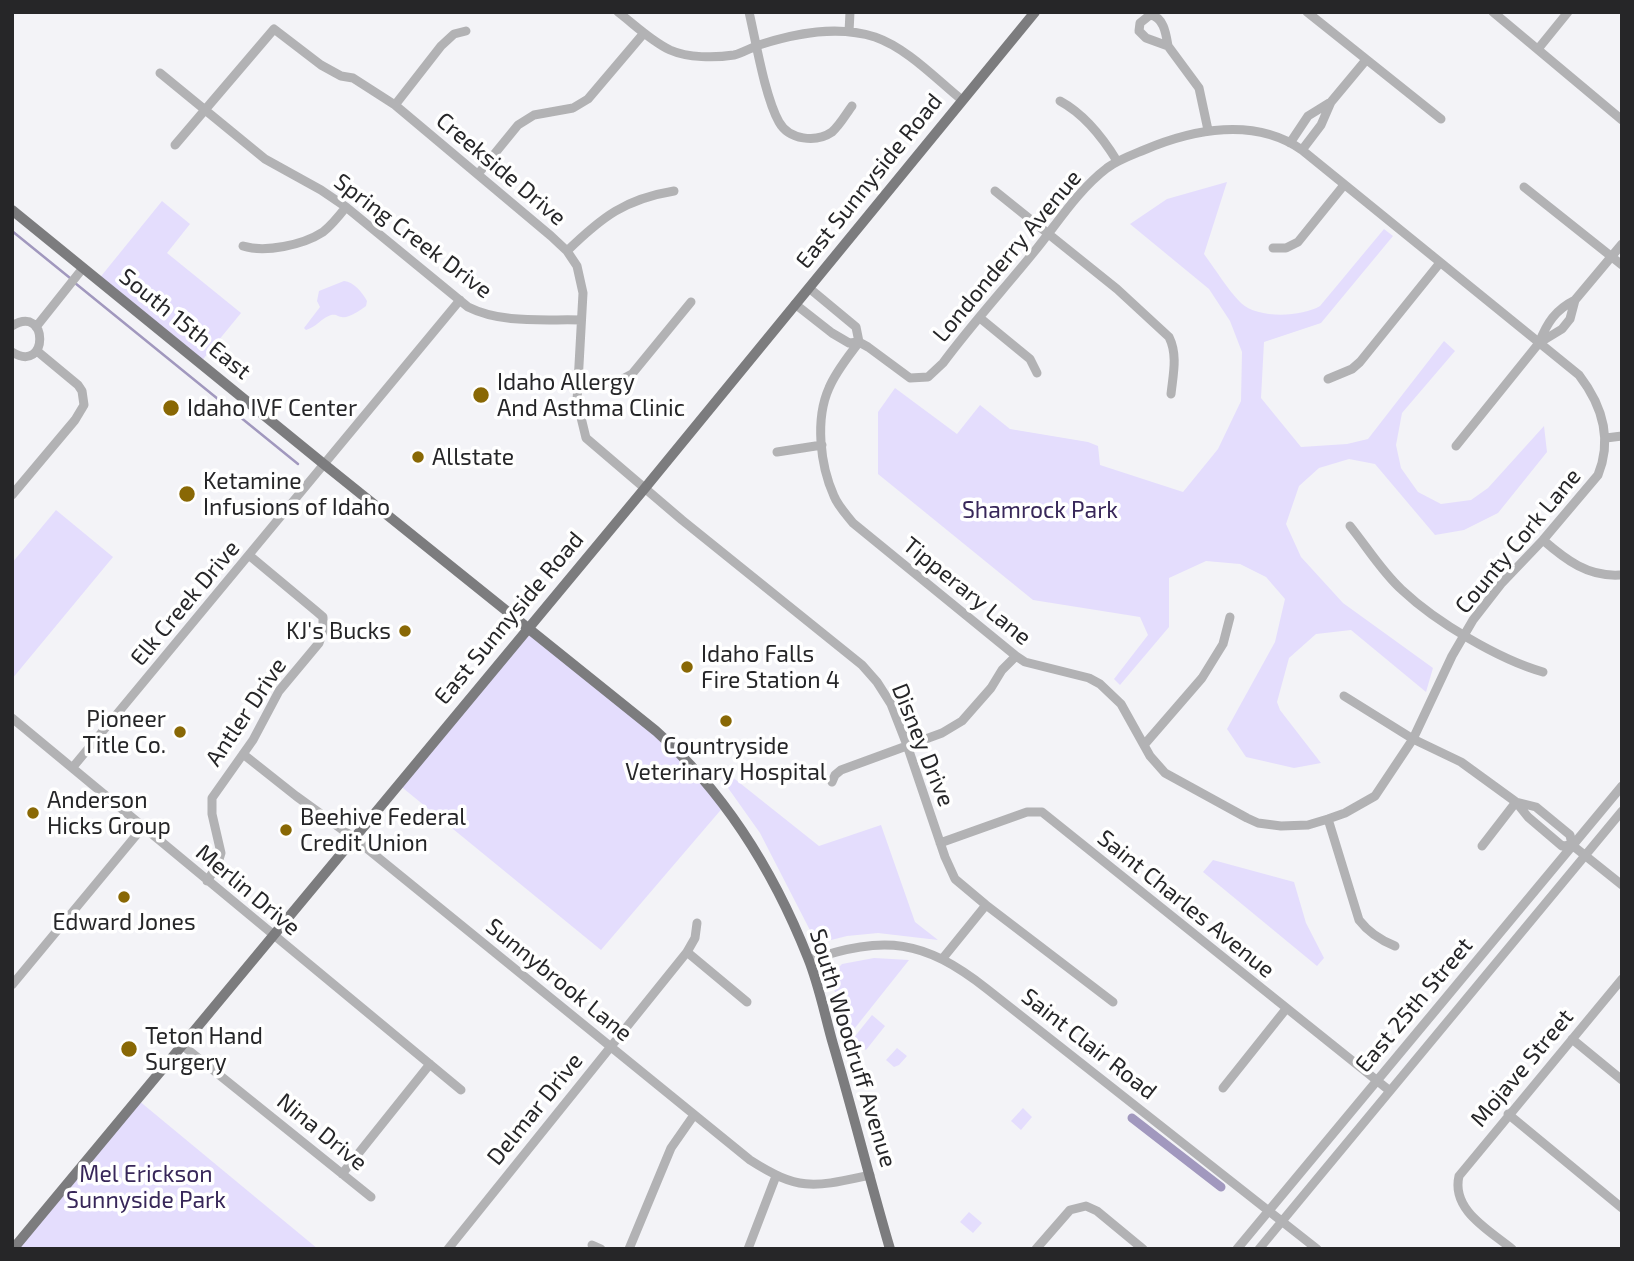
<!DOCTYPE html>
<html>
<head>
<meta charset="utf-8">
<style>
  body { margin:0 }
  #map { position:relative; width:1634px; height:1261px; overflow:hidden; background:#f3f3f7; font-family:"Exo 2",sans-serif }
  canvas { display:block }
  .frame { position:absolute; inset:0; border:14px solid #262628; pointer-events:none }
</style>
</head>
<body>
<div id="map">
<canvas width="1634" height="1261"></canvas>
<div class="frame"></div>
</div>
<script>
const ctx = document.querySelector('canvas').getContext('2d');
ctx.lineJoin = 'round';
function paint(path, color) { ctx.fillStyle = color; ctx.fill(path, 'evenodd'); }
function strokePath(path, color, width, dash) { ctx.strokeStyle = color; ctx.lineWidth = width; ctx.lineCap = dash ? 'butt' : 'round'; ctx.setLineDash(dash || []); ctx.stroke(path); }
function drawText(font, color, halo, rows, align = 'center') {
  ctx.font = font + ' "Exo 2",sans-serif'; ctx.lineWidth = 7; ctx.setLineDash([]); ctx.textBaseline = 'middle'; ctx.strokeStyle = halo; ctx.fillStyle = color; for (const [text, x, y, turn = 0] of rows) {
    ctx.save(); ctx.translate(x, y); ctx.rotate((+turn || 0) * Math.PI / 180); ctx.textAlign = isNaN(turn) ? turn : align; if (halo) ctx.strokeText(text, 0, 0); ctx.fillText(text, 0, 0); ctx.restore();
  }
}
const green = new Path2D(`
  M1227,182l-23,72c12,16 23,35 37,49 16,16 61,14 79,3l64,-77 9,7 -72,87 -57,19 -3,56 40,49 46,-3 21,-5 76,-98 11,10 -53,62 -6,32 5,23 17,24 23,12 30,-4 17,-12 56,-62 3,26 -49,61 -34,17 -29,5 -60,-71 -26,-5 -30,9 -20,18 -13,38 15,33 42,46 90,65 -7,24 -75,-62 -35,4 -27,24 -12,44 3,8 41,53 -27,5 -48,-11 -19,-28 48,-87 10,-43 -19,-22 -26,-13 -34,-3 -37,17v49l-49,58 -6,-6 34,-44 -8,-18 -107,-17 -155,-126v-62l17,-24 62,46 23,-29 30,24 78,13 10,4 2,19 83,27 35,-43 23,-48 1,-49 -12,-31 -21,-32 -79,-65 37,-25z
  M162,201l28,23 -23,29 74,60 -41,50 -102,-83z
  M344,281c10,1 18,11 23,20l-1,5c-5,4 -19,13 -24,11 -7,-1 -4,-3 -11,-2 -10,3 -14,12 -25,15l-2,-2 16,-21 -3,-6 2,-10z
  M56,510l57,47 -101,122v-116z
  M529,627l143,118 53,60 -124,145 -203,-166z
  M726,772l93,74 62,-21 34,97 23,18 -60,-7 -31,3 -28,7 -4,-3 -55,-107 -39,-55z
  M1213,860l81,22 12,41 18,35 -7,8 -114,-94z
  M874,958l35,2 -62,78 -15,-57v-7l10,-10z
  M872,1015l13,11 -19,24 -14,-10z
  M897,1048l10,8 -8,9 -5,2 -8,-7z
  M138,1100l180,149h-304z
  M1023,1108l9,9 -11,13 -10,-9z
  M969,1212l13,11 -9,10 -13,-11z`);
const stream = new Path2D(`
  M12,231l58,47
  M75,283l223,181`);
const canal = new Path2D(`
  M1132,1118l89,69`);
const minor = new Path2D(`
  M618,12c17,13 33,29 52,38 18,8 45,8 64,5 9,-2 16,-7 25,-10 37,-12 78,-20 116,-8 32,11 61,42 87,63
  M749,12c7,30 16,85 30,110 10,18 37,21 53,10 8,-7 14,-18 20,-26
  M1307,12l134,107
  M1493,12l129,108
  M1150,15c14,2 16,19 18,31l-22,-8 -7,-7 1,-8z
  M849,32l1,-20
  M1168,46l31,42 9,42
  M1538,49l30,-37
  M160,73l105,86 56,31 25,17 122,100c34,17 76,12 113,13
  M1060,101c24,13 43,37 57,60
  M395,105l46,-59 13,-12 12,-3
  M1290,143l18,-27 21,-13
  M175,145l99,-116 47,36 20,11 12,2 42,27 156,131 16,15 10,15 6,27 -6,108 9,37 96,82 180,145 15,17 14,22 16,41 38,112 10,22 31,26 127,97
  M1302,150l19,-25 10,-23 35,-42
  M478,174l40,-49 16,-10 39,-7 15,-9 56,-66
  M1524,187l98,78
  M995,191l122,98 52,48c9,18 4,38 2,57
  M243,246c22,7 60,-1 80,-14 9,-7 16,-16 23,-25
  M1273,248h13l12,-6 46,-57
  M567,251c35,-34 58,-52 107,-60
  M809,288l47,39 3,15
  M795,304l37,29 17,10 10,-1 9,5 42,31 18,-1 15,-14c28,-38 61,-74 91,-111 23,-28 43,-61 73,-84 11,-8 25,-13 37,-18 49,-21 111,-33 158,0l277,225c23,30 34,63 19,100l-55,65 -42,44 -28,36 -21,36 -39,83 -38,57 -30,17 -17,6 -20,6 -27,1 -23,-3 -11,-5 -82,-45 -15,-17 -29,-52 -21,-20 -11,-6 -64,-16 -9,-6 -163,-133c-7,-9 -15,-17 -19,-27 -14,-31 -19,-77 -5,-108 7,-17 19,-31 30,-46
  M980,318l50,41 7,14
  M12,326c37,-23 37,49 0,26
  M36,327l47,-59
  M1539,343c8,-20 16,-33 36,-43
  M1328,379l24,-10 8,-7 79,-98
  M579,388l29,-1 24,-13 59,-72
  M1606,438l16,-2
  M1456,446l83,-103 23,-14 8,-10 5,-19 47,-56
  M777,452l45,-7
  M12,495l63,-75 9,-15 -2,-14 -4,-6 -41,-34
  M1350,526c17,21 32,46 52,64 34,32 96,69 141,82
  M1543,540c23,20 45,37 77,35
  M1344,696l69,43 48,23 55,40 20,5 34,28 2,10 50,40
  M12,718l449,372
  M1144,745l58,-67 21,-34 7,-27
  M243,754l53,42 58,42 396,322c50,32 64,27 120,15
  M73,767l387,-467
  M832,782l3,-7 6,-5 101,-37 20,-12 29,-33 11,-18 14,-14
  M1328,819l31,101c10,13 21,20 36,26
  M940,843l87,-31h15l348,279
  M1482,846l34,-44 12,15 34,29 10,-1
  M207,881l10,-15 4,-13 -9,-39v-16l41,-58 26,-49 40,-48 4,-12v-14l-7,-6 -66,-55
  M687,952l60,50
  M943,958l43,-53
  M809,960c77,-25 114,-21 178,29l330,260
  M12,985l131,-158
  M1572,1039l50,41
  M182,1045l189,152
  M1223,1088l63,-79
  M1508,1114l114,94
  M342,1174l88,-110
  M592,1245l9,4
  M448,1249l239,-297 8,-14 2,-15
  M629,1249l42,-101 23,-33
  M748,1249l28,-73
  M1036,1249l34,-39 16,-4 11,5 46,38
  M1237,1249l385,-463
  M1259,1249l363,-438
  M1512,1249c-23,-19 -61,-39 -53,-73l163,-197`);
const major = new Path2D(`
  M12,210l313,255 331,266c69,62 118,141 152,227 11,27 17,58 25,86 20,68 37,137 57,205
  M13,1249l632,-761 390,-476`);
const markers = [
  [481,395,9,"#896805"],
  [171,408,9,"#896805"],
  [418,457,7,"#896805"],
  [187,494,9,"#896805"],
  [405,631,7,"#896805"],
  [687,667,7,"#896805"],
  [726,721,7,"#896805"],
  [180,732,7,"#896805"],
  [33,813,7,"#896805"],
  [286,830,7,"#896805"],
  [124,897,7,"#896805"],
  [129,1049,9,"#896805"]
];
const streetNames = [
  ["Creekside Drive",501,169,40],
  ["East Sunnyside Road",869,181,-51],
  ["Spring Creek Drive",413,236,37],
  ["Londonderry Avenue",1007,256,-50],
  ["South 15th East",185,324,39],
  ["County Cork Lane",1518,541,-50],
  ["Tipperary Lane",967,591,39],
  ["Elk Creek Drive",185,603,-50],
  ["East Sunnyside Road",509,618,-50],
  ["Antler Drive",246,712,-56],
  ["Disney Drive",923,745,68],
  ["Merlin Drive",248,890,40],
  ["Saint Charles Avenue",1186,904,39],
  ["Sunnybrook Lane",559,980,39],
  ["East 25th Street",1414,1005,-50],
  ["Saint Clair Road",1089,1044,38],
  ["South Woodruff Avenue",853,1048,73],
  ["Mojave Street",1522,1068,-50],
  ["Delmar Drive",535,1109,-51],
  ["Nina Drive",322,1132,39]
];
const poiNames = [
  ["Idaho Allergy",497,382],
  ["And Asthma Clinic",497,408],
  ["Idaho IVF Center",187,408],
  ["Allstate",432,457],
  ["Ketamine",203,481],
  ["Infusions of Idaho",203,507],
  ["KJ's Bucks",391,631,"right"],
  ["Idaho Falls",701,654],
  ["Fire Station 4",701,680],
  ["Pioneer",166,719,"right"],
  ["Title Co.",166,745,"right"],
  ["Countryside",726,746,"center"],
  ["Veterinary Hospital",726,772,"center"],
  ["Anderson",47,800],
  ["Hicks Group",47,826],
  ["Beehive Federal",300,817],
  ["Credit Union",300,843],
  ["Edward Jones",124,922,"center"],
  ["Teton Hand",145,1036],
  ["Surgery",145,1062]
];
const parkNames = [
  ["Shamrock Park",1040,510],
  ["Mel Erickson",146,1174],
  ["Sunnyside Park",146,1200]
];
paint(green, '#e4ddfd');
strokePath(stream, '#a198be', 2.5);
strokePath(canal, '#a198be', 9);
strokePath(minor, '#b2b2b4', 9);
strokePath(major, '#7c7c7e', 10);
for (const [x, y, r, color] of markers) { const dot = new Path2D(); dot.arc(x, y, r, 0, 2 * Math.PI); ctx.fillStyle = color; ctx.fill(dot); strokePath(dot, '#fff', 2.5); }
drawText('23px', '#262628', '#fff', streetNames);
drawText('23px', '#262628', '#fff', poiNames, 'left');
drawText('23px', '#382759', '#fff', parkNames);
</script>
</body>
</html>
